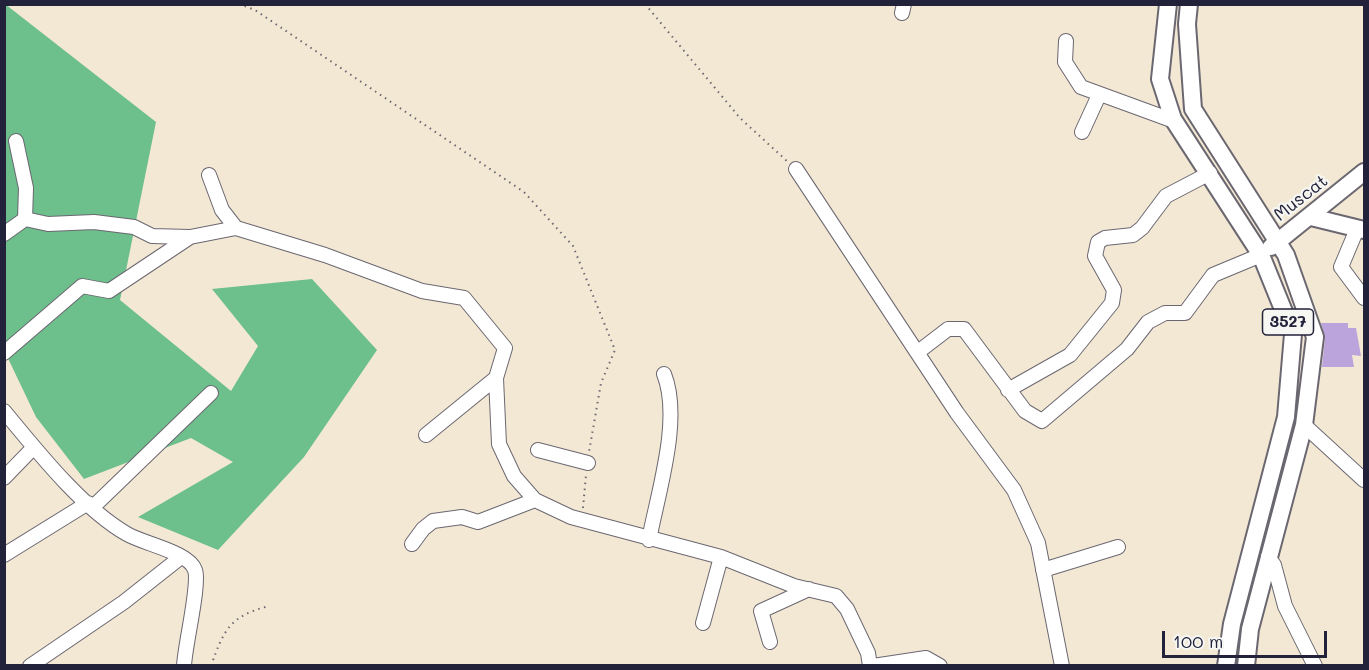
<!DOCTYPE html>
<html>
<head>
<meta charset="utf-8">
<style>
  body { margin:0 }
  #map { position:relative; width:1369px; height:670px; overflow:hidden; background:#f3e8d4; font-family:Mali,sans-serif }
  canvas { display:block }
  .frame { position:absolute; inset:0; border:6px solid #22223b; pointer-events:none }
  .scale { position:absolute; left:1162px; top:631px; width:165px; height:27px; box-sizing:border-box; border:3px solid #22223b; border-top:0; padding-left:8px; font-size:18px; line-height:21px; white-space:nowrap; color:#22223b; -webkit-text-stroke:4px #f6f6f2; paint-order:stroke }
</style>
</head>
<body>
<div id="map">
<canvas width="1369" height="670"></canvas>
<div class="frame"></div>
<div class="scale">100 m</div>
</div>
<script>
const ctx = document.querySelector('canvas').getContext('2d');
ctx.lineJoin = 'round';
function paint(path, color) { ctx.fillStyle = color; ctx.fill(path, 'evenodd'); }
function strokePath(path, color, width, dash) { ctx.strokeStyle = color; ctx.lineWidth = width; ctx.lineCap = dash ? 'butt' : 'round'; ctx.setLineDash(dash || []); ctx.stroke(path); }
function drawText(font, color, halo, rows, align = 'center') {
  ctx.font = font + ' Mali,sans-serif'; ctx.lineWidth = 4.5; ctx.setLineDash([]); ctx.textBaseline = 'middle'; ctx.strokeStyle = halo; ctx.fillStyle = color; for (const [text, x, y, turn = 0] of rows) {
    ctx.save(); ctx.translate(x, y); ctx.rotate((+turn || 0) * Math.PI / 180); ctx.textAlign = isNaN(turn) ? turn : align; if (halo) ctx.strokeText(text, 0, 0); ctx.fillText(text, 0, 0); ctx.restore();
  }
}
const forest = new Path2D(`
  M5,4l151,118 -36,178 111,91 27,-45 -46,-57 100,-10 65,71 -73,107 -86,93 -80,-33 95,-55 -42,-24 -107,41 -48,-62 -31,-65z`);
const building = new Path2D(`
  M1321,323h27v5h8l5,28 -9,-1 2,12h-32l3,-29z`);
const path = new Path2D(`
  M239,4l16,6 269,182 49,54 42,104 -14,33 -12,69
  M645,4l95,114 48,44
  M583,508l3,-33
  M211,666c13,-37 19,-50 58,-60`);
const minor = new Path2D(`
  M902,13l2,-9
  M1066,41l-1,21 16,25 93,34
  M1082,132l17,-37
  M16,141l10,47 -1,31
  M796,169l161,244 57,77 24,53 24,123
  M209,175l13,35 14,18
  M1357,229l-16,38 23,31
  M4,234l21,-15 23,5 46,-2 40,5 18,9 38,1 46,-9 89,27 97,36 42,7 41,50 -9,30 3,66 15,32 21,24 36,17 150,40 73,29 42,10 11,13 21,44 2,13
  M918,352l30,-23h16l61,82 17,10 85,-72 21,-27 17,-9h20l28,-38 48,-20
  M4,353l78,-67 27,5 81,-54
  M1008,390l62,-35 42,-52 2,-13 -19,-34 3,-14 7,-4 28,-3 9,-7 24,-32 44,-23
  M4,411c33,40 79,98 123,123 17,10 62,18 68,36 5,15 -10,74 -11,96
  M1304,425l60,55
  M426,435l70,-57
  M538,450l50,13
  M4,478l30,-31
  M93,507l118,-114
  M649,540c9,-48 33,-121 15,-166
  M412,544l11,-15 10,-8 29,-4 16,5 57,-22
  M4,555l84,-52
  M1268,557l6,8 11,41 30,60
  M1043,570l75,-23
  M703,623l18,-66
  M770,642l-9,-31 48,-22
  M30,666l94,-64 57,-45
  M873,666l53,-8 14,8`);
const major = new Path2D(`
  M1168,4l-8,75 13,40 88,136 32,79 -7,83 -54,207 -6,42
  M1189,4l-2,20 6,85 93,146 29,82 -11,88 -54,204 -4,37
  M1311,217l53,13
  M1271,247l93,-75`);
const shields = [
  [1288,322,51]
];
const shieldNames = [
  ["3527",1288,322]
];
const streetNames = [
  ["Muscat",1301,198,-38]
];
paint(forest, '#6dbf8c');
paint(building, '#baa4db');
strokePath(minor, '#6b6771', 16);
strokePath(major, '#6b6771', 20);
strokePath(path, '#6b6771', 2, [1.5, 4.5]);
strokePath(minor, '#fff', 14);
strokePath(major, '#fff', 16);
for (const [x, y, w] of shields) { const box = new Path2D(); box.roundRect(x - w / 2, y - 13, w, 26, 4.5); ctx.fillStyle = '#f6f6f2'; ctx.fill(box); strokePath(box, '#22223b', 1.5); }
drawText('bold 16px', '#22223b', null, shieldNames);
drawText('18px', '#22223b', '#f6f6f2', streetNames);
</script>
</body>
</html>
